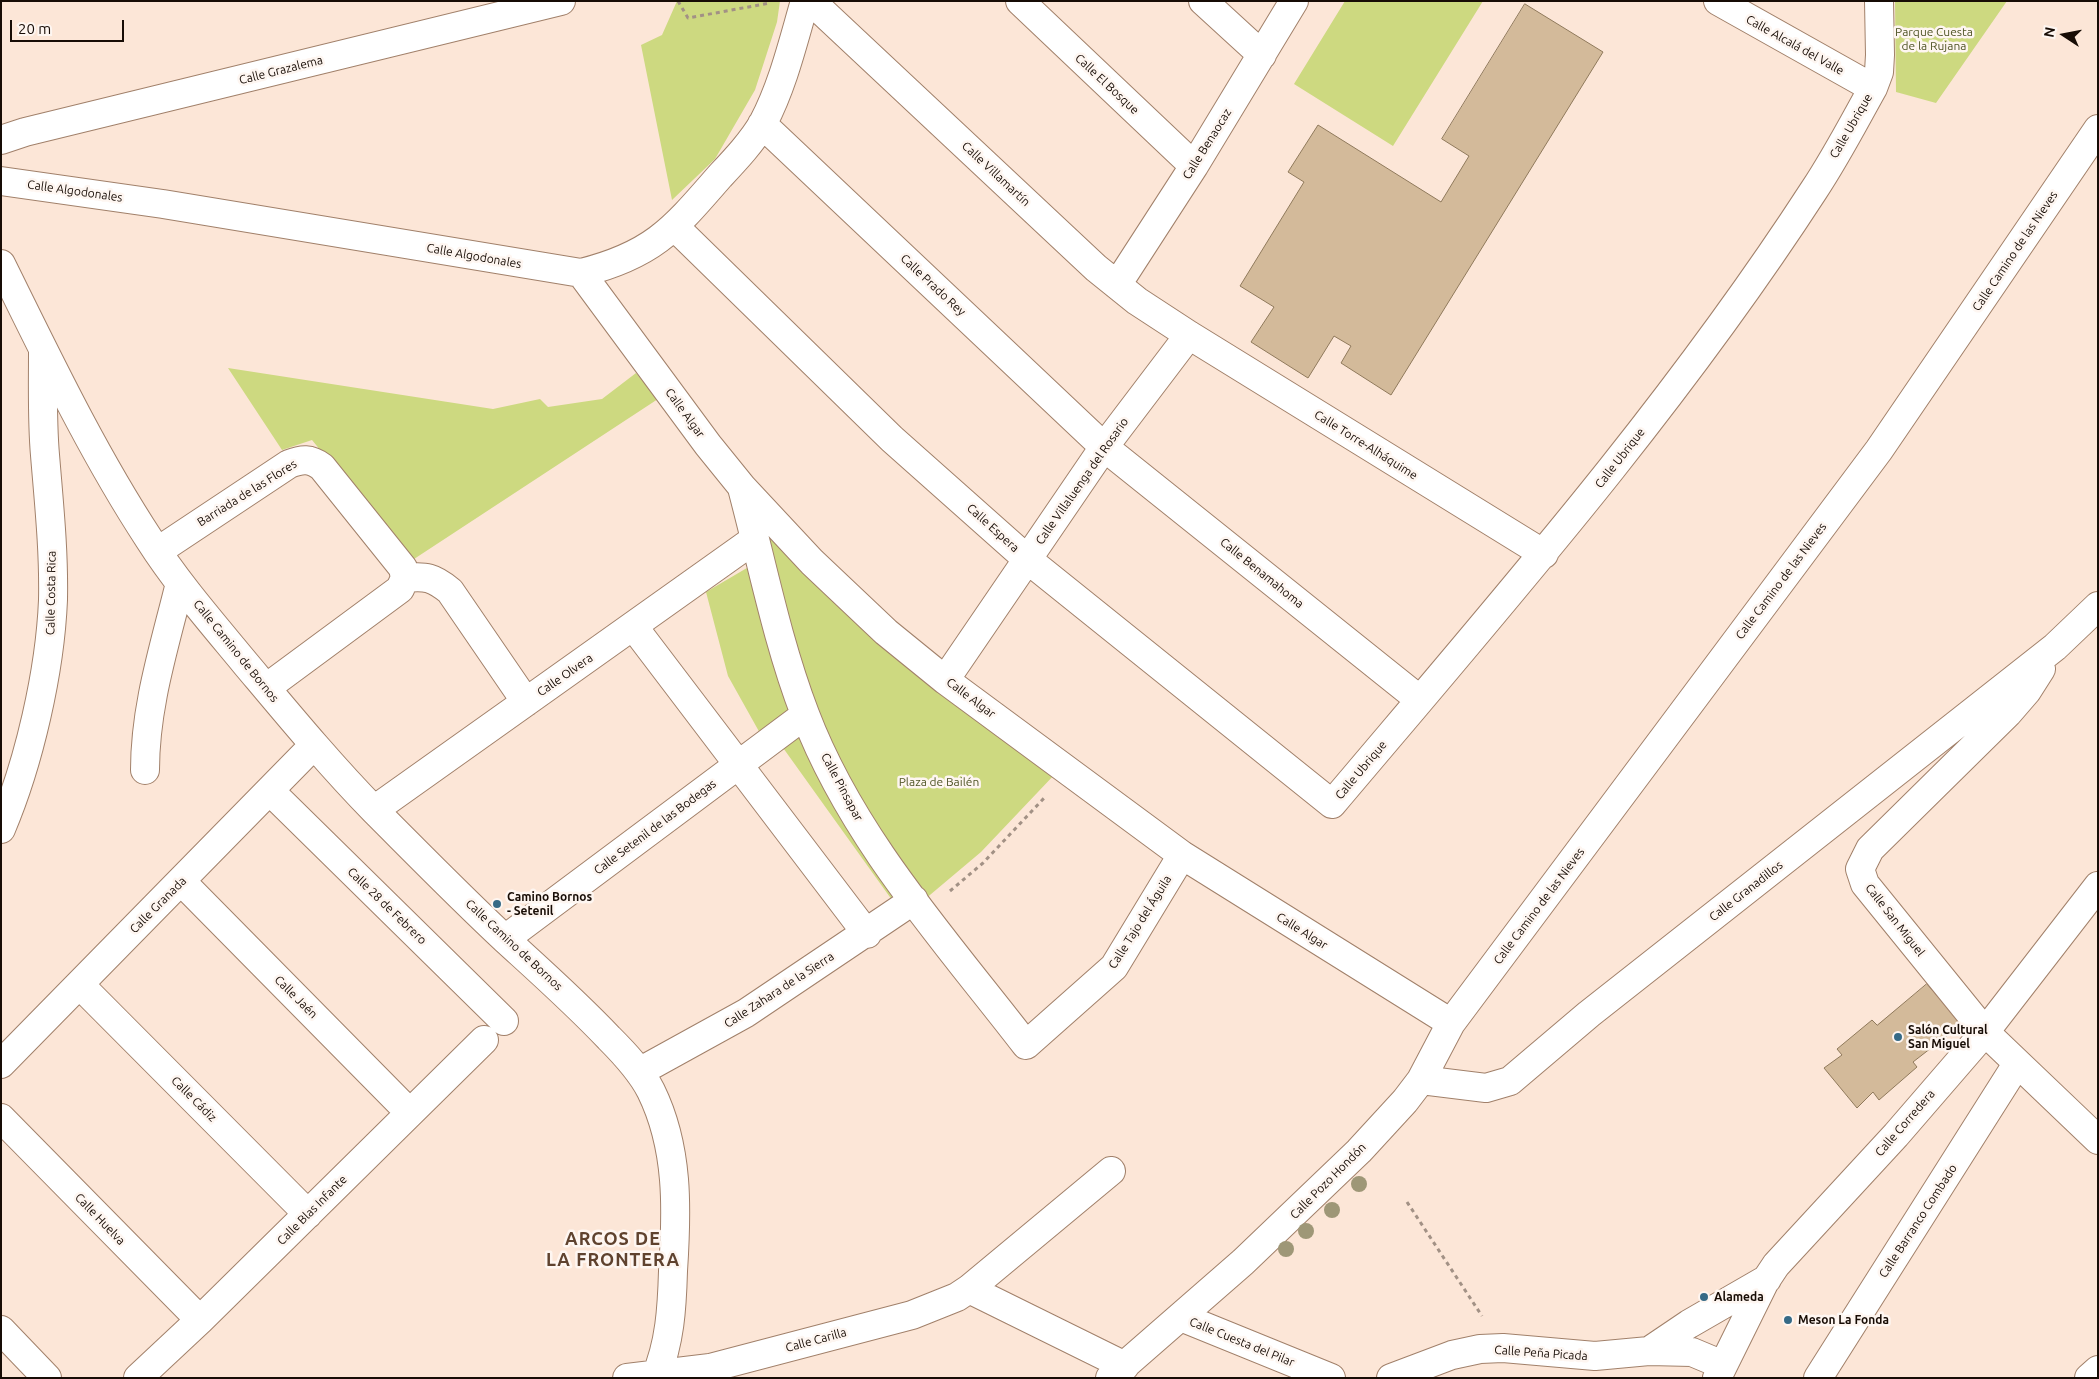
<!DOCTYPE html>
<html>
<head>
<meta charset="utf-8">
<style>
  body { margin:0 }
  #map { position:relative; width:2099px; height:1379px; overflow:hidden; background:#fce6d7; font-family:Ubuntu,sans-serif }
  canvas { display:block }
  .frame { position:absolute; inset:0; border:2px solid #170c05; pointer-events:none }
  .north { position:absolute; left:2039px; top:10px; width:50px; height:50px; -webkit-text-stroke:4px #fef6f1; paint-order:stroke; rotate:281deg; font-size:14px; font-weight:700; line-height:20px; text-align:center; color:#170c05 }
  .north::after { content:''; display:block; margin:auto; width:18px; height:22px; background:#170c05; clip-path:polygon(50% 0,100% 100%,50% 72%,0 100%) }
  .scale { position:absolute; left:10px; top:20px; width:114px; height:22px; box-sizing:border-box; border:2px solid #170c05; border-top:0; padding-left:6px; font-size:15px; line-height:18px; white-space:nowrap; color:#170c05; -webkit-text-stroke:4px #fef6f1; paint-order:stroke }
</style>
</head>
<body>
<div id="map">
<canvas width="2099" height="1379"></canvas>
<div class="frame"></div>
<div class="north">N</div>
<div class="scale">20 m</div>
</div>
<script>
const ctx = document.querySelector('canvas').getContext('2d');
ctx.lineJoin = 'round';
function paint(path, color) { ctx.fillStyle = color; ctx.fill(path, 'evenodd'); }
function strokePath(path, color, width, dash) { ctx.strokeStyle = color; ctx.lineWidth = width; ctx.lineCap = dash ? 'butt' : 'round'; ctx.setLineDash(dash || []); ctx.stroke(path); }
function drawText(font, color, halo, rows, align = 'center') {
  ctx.font = font + ' Ubuntu,sans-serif'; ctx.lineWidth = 5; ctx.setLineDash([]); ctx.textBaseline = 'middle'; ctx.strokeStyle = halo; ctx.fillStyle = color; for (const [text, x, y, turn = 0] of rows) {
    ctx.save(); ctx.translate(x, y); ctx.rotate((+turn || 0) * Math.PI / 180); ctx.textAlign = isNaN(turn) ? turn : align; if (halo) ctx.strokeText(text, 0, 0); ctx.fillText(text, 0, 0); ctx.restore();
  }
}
const green = new Path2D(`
  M677,1h103l-3,21 -22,68 -40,69 -43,41 -31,-155 21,-10z
  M1345,1h138l-90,145 -99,-62z
  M1895,1h112l-71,102 -40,-11z
  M228,368l265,41 47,-10 8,8 54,-8 34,-26 22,26 -247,162 -99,-121 -30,10z
  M769,535l287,238 -75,79 -57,48 -71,-110 -38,-79 -48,-166z
  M752,565l44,147 -35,23 -33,-59 -22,-84z
  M803,729l99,163 -10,8 -111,-155z`);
const building = new Path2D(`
  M1525,4l78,48 -212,343 -50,-32 10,-17 -17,-10 -26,42 -57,-36 23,-35 -34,-21 64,-104 -16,-10 30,-47 123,77 28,-46 -27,-17z
  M1927,984l35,40 -49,38 4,5 -38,33 -6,-8 -16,16 -33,-40 18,-13 -5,-6 35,-29 5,5z`);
const path = new Path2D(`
  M678,1l10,17 82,-15
  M950,891l33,-28 63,-67
  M1407,1202l75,114`);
const minor = new Path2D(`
  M811,1l285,267 41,33 52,34 355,219
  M1020,1l174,165
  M1203,1l59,54
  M1718,1l155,87
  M762,124l342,323 316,253
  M1,140l24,-8 536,-131
  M1,181l162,23 418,69c72,-18 92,-43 139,-97 15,-16 32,-34 43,-53 20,-38 30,-81 42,-122
  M675,227l217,212 135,120 305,245c168,-199 340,-395 482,-614 22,-33 40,-68 59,-102l6,-16 1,-17 -1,-54
  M1,264c46,93 91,188 148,275 28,44 63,84 96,124 42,50 84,101 130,148 43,43 86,87 131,129 35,32 70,63 103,98 16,16 32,33 42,53 28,57 26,119 22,180 -1,36 -3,73 -18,107
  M581,273l127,172 34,42 70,75 74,70 59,48 237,175 269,168
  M1117,285l77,-119 100,-165
  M742,488c20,75 35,153 63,226 47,124 141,227 221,331l88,-78 68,-112
  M158,551l131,-87c13,-5 21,-6 33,3l81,101 2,10 -5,11 -134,99
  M405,578c21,-2 28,-1 45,13l76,111
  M633,626l234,308
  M2041,669l-14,22 -19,22 -138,136 -10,20 5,15 120,148 113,108
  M945,680l159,-233 85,-112
  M145,770c0,-65 20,-125 35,-187
  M270,791l234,230
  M374,810l381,-271
  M1,829c28,-66 49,-157 52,-229 1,-49 -4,-96 -8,-145 -3,-34 -2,-68 -2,-102
  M182,882l228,231
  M505,939l300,-224
  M80,985l228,229
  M1,1064l313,-319
  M639,1072l107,-59 168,-113
  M1421,1080l65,8 24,-7 79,-67 466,-367 43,-41
  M1,1118l199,202
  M969,1289l156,77
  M1181,1317l150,61
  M1,1330l46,48
  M1649,1351l40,-27 78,-45
  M138,1378l62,-58 284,-280
  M627,1378l83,-10 202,-53 45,-18 12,-8 142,-118
  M1110,1378l133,-116 116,-111 46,-50 16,-21 30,-57 428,-573 219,-321
  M1391,1378l61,-23 28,-6 23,-1 92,8 54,-5 43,1 31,13
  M1717,1378l47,-95 12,-18 120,-130 89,-103 113,-146
  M1818,1378l199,-314
  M2089,1378l9,-8`);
const trees = [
  [1359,1184],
  [1332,1210],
  [1306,1231],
  [1286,1249]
];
const markers = [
  [497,904,5,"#366a86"],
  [1898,1037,5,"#366a86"],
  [1704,1297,5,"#366a86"],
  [1788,1320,5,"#366a86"]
];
const parkNames = [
  ["Parque Cuesta",1934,32],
  ["de la Rujana",1934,46],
  ["Plaza de Bailén",939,782]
];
const streetNames = [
  ["Calle Alcalá del Valle",1795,45,29],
  ["Calle Grazalema",281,70,-14],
  ["Calle El Bosque",1107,84,43],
  ["Calle Ubrique",1851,126,-60],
  ["Calle Benaocaz",1207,144,-58],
  ["Calle Villamartín",996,174,43],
  ["Calle Algodonales",75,191,8],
  ["Calle Camino de las Nieves",2015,251,-56],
  ["Calle Algodonales",474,256,10],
  ["Calle Prado Rey",933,285,43],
  ["Calle Algar",685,413,54],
  ["Calle Torre-Alháquime",1366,445,32],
  ["Calle Ubrique",1620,458,-52],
  ["Calle Villaluenga del Rosario",1082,481,-55],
  ["Barriada de las Flores",247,493,-32],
  ["Calle Espera",993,528,42],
  ["Calle Benamahoma",1262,573,39],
  ["Calle Camino de las Nieves",1781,581,-53],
  ["Calle Costa Rica",51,593,-89],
  ["Calle Camino de Bornos",236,651,51],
  ["Calle Olvera",565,675,-35],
  ["Calle Algar",971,698,37],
  ["Calle Ubrique",1361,770,-50],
  ["Calle Pinsapar",842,787,62],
  ["Calle Setenil de las Bodegas",655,827,-37],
  ["Calle Granadillos",1746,891,-38],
  ["Calle Granada",158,905,-45],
  ["Calle 28 de Febrero",387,906,44],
  ["Calle Camino de las Nieves",1539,906,-53],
  ["Calle San Miguel",1895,920,52],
  ["Calle Tajo del Águila",1140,922,-58],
  ["Calle Algar",1302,931,32],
  ["Calle Camino de Bornos",514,945,43],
  ["Calle Zahara de la Sierra",779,990,-33],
  ["Calle Jaén",296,997,45],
  ["Calle Cádiz",194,1099,45],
  ["Calle Corredera",1905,1123,-49],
  ["Calle Pozo Hondón",1328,1181,-45],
  ["Calle Blas Infante",312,1210,-45],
  ["Calle Huelva",100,1219,46],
  ["Calle Barranco Combado",1918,1221,-57],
  ["Calle Carilla",816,1340,-15],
  ["Calle Cuesta del Pilar",1242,1342,22],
  ["Calle Peña Picada",1541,1353,4]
];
const poiNames = [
  ["Camino Bornos",507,897],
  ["- Setenil",507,911],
  ["Salón Cultural",1908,1030],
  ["San Miguel",1908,1044],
  ["Alameda",1714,1297],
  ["Meson La Fonda",1798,1320]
];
const districtNames = [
  ["ARCOS DE",613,1239],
  ["LA FRONTERA",613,1260]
];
paint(green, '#cdd980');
paint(building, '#d3ba9a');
strokePath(building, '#8f795b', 1);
strokePath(minor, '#a1806a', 30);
strokePath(path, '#a29185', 3, [4, 4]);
strokePath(minor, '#fff', 28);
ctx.fillStyle = '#9e9777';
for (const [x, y] of trees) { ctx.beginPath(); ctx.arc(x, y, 8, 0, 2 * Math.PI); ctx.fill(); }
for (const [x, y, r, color] of markers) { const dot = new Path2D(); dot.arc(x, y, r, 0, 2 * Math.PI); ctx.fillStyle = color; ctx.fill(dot); strokePath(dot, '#fef6f1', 2); }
drawText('12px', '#515628', '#fef6f1', parkNames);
drawText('12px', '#170c05', '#fef6f1', streetNames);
drawText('bold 12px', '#170c05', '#fef6f1', poiNames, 'left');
ctx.letterSpacing = '1px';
drawText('bold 18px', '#5f422e', '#fef6f1', districtNames);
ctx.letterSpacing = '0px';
</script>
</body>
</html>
